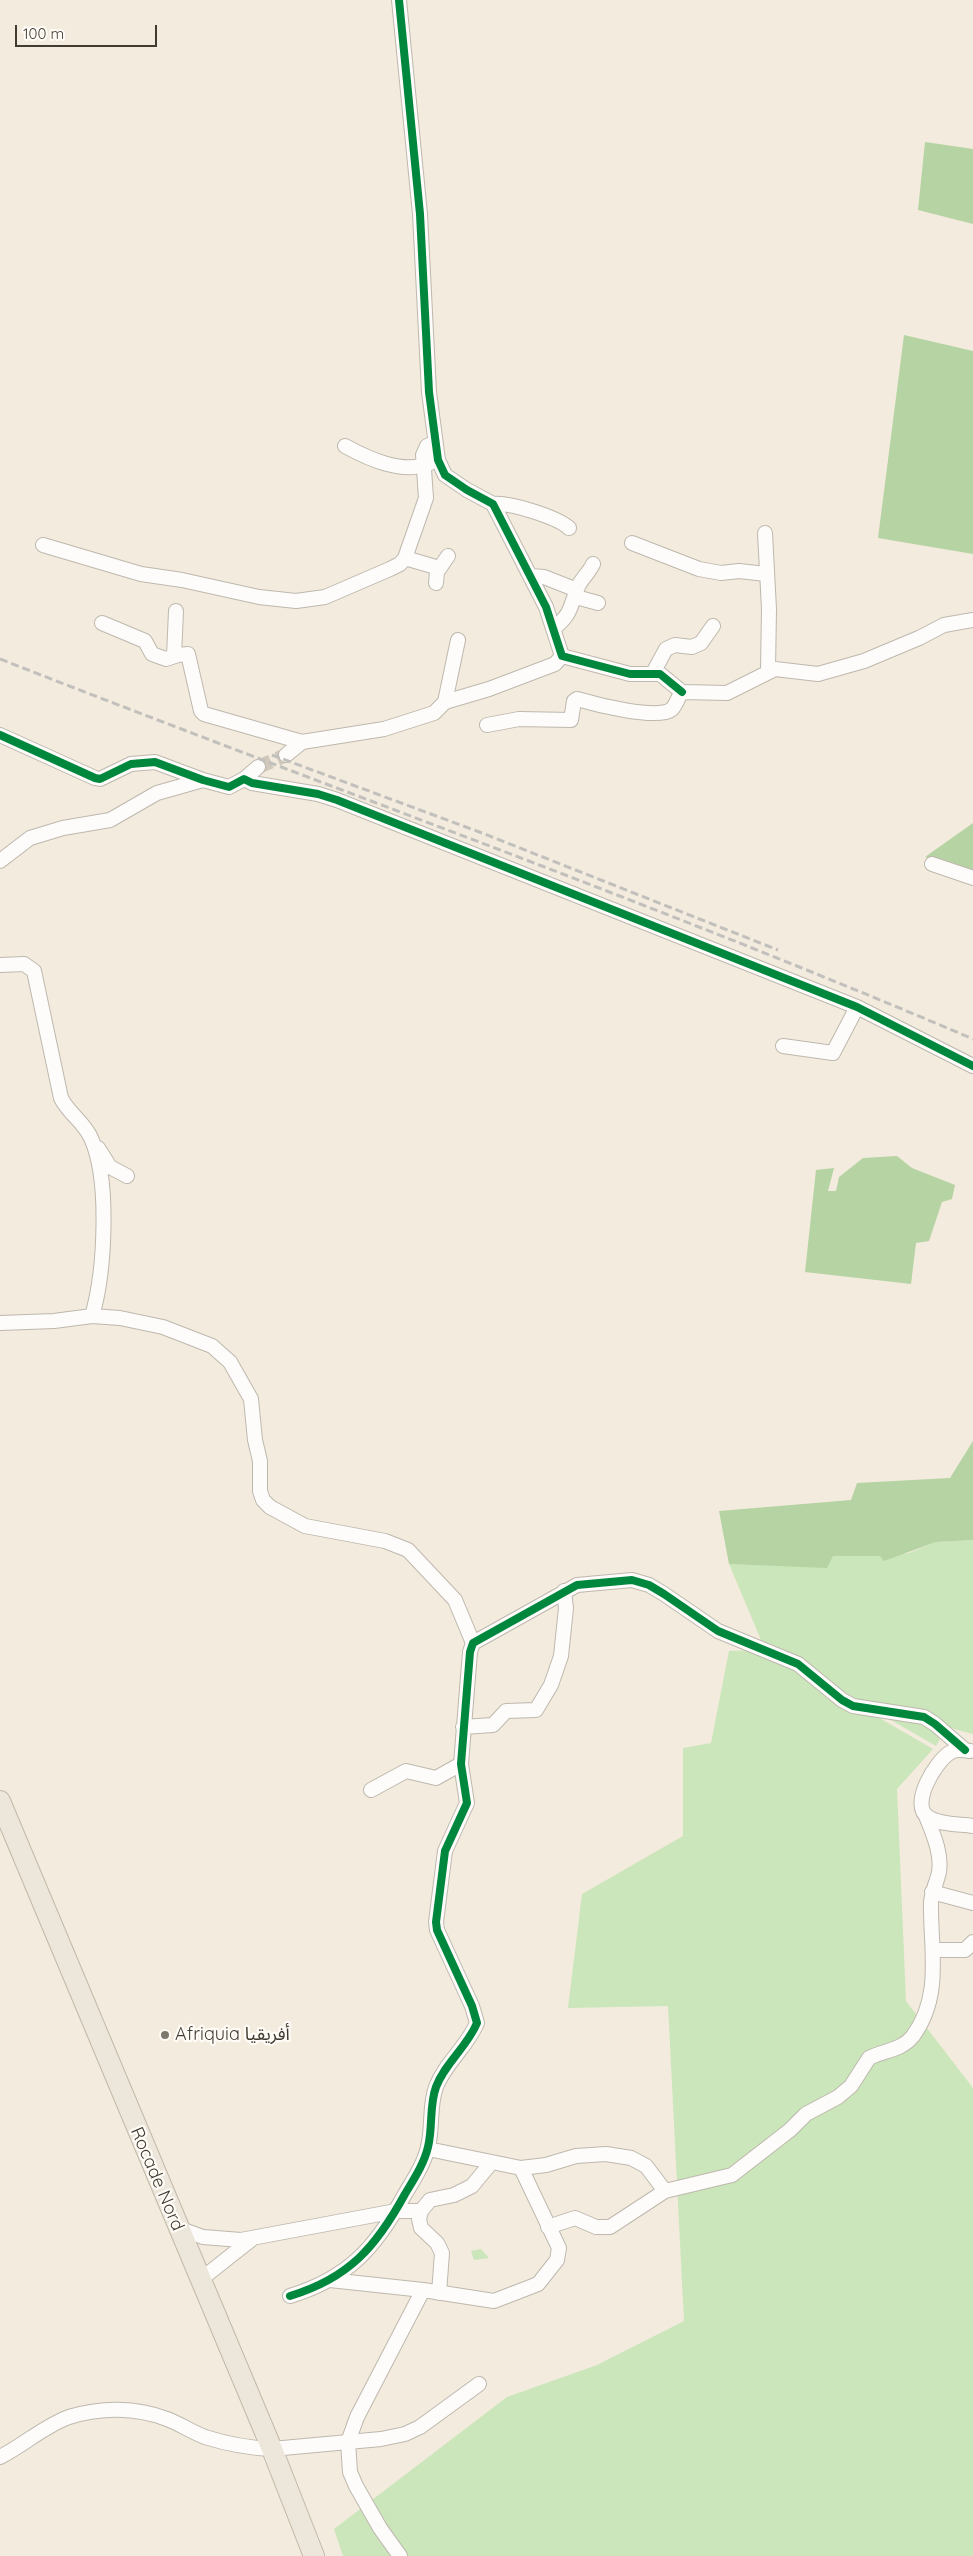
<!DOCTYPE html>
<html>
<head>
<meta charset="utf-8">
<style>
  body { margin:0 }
  #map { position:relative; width:973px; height:2556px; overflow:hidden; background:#f3ebdd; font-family:Quicksand,sans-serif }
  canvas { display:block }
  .scale { position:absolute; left:15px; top:25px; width:142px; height:22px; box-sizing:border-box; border:2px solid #403b31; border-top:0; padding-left:6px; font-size:15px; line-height:18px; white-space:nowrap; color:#403b31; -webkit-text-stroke:4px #fffcf7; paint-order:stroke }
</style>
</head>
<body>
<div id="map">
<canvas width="973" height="2556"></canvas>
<div class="scale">100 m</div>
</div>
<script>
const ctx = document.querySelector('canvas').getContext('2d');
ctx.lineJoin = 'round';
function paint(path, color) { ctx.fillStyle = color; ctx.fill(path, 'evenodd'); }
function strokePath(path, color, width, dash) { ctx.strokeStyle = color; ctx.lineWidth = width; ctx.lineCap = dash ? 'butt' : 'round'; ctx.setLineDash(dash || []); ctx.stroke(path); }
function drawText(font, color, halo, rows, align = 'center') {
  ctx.font = font + ' Quicksand,"Noto Sans Arabic",sans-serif'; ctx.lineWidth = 4.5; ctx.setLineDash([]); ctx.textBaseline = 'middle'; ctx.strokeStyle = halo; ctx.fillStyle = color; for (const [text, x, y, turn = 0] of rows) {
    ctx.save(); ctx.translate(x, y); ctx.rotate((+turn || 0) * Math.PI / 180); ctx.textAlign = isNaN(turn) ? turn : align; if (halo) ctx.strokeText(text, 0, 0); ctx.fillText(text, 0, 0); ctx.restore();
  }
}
const green = new Path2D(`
  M973,1540v194l-26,-7 -11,19 -172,-99 -35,-83 98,3 6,-11h48l28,-3 27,-11z
  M762,1650l171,99 -36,40 9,212 67,87v468h-630l-9,-27 173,-132 90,-32 87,-44 -16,-315 -100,2 14,-114 101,-58v-88l28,-5 18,-92z
  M481,2249l8,9 -15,2 -3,-9z`);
const forest = new Path2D(`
  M925,142l48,7v75l-55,-14z
  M904,335l69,16v203l-95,-16z
  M973,823v48l-48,-14z
  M897,1156l15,12 43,17 -3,14 -10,3 -13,39 -13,2 -5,41 -106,-12 11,-102 18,-2 -6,23h8l3,-14 24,-19z
  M973,1441v99l-37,2 -52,19 -4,-5h-47l-6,12 -98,-4 -10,-53 132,-11 6,-17 93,-5z`);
const minorTunnel = new Path2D(`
  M258,767l28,-12`);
const minor = new Path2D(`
  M399,0l21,214 9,178 9,68 7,15 22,15 26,14 53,103 16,49 68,18h30l22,18
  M345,446c24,13 58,29 85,17
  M493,504c16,-2 64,13 76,24
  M765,533l4,76 -1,61
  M632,543l67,26 22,4 18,-2 27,3
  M43,545l98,29 41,6 77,17 37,4 29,-4 65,-28 10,-5 5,-6 21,-60 -3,-43 4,-9 7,-3
  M405,558l34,10
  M531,576l13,1 33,13
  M436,583l1,-11 11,-16
  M576,597l22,6
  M102,623l43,18 7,13 14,5 12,-4 10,-1 13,57 3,3 98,28 82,-13 50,-16 11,-11 44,-13 66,-25 7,-8
  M554,628c18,-14 16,-22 24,-41 3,-8 11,-14 15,-23
  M174,656l2,-45
  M653,673l13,-24 9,-4 17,2 9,-4 12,-17
  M445,702l13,-62
  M487,725l32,-6 52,1 3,-19 3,-2c17,5 82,22 95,10 4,-4 6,-12 10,-17l45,1 48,-24 43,5 46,-13 55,-23 25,-13 29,-5
  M0,735l95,43 5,1 31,-15 24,-2 48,18 26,7 15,-8 8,4 66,11 19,6 520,207 116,59
  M286,755l16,-13
  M244,779l14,-12
  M0,861l30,-23 33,-10 47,-8 47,-27 46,-13
  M932,864l41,14
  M0,965l24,-1 10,7 27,127c7,15 23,24 30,40 19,41 14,134 1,178
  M783,1046l50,7 24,-46
  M98,1148l12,19 17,9
  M0,1323l54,-2 38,-5 28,2 43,9 49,19 18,16 21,37 4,41 5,21v30l3,9 7,7 35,19 80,15 23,9 47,50 18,43
  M463,1727l30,-2 13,-14 30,-1 15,-25 10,-29 5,-48 -2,-17
  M970,1751c-6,-1 -14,-2 -19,1 -15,8 -42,53 -23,65 11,8 32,7 45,9
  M371,1790l35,-19 30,7 25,-14
  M932,1892l41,11
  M935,1950h30l8,-8
  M428,2149l93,19 25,-3 30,-9 30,-2 25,4 15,8 19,25
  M548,2227l27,-9 21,9h14l55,-36 67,-16 58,-45 16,-16 32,-17 13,-11 18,-28c15,-8 32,-7 44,-22 30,-41 17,-88 18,-134 1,-11 6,-20 8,-30 3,-19 -6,-38 -13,-56
  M178,2228l25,9 38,3 155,-29h25
  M200,2280l52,-41
  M330,2280l93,10 71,11 44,-17 19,-24 2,-12 -38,-80
  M439,2293l3,-40 -5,-10 -16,-15 -2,-9 2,-8 9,-11 24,-5 18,-9 19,-23
  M290,2296c59,-18 86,-49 115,-102 9,-15 19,-30 23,-47 5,-20 1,-41 8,-60 9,-24 31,-40 41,-64l-5,-17 -35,-76 -1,-8 9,-71 22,-48 -6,-39 9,-112 3,-9 104,-58 55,-5 17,5 15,9 54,37 80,33 44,36 11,6 71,11 11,7 30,26
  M0,2457c24,-12 44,-31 69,-40 32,-10 67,-10 98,2 13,5 25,13 38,18 22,7 44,11 67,12l109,-10 24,-5 15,-7 59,-43
  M400,2556l-20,-28 -24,-42 -6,-14 -2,-30 9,-25 66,-127`);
const highway = new Path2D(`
  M0,1801l272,648 42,107`);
const rail = new Path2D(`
  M0,659c324,127 652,243 973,380
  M272,755l210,78 296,117`);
const cycleway = new Path2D(`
  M399,0l21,214 9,178 9,68 7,15 22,15 26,14 53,103 16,49 68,18h30l22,18
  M0,735l95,43 5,1 31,-15 24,-2 48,18 26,7 15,-8 8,4 66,11 19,6 520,207 116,59
  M290,2296c59,-18 86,-49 115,-102 9,-15 19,-30 23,-47 5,-20 1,-41 8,-60 9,-24 31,-40 41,-64l-5,-17 -35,-76 -1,-8 9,-71 22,-48 -6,-39 9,-112 3,-9 104,-58 55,-5 17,5 15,9 54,37 80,33 44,36 11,6 71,11 11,7 30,26`);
const markers = [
  [165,2035,5,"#7f796d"]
];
const poiNames = [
  ["Afriquia أفريقيا",175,2035]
];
const streetNames = [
  ["Rocade Nord",157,2179,67]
];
paint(green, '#cbe6ba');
paint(forest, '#b5d3a3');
strokePath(minorTunnel, '#cfc8bb', 14, [14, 7]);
strokePath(minor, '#beb8ae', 16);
strokePath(highway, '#c2b9a9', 22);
strokePath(minor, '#fdfcfa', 14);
strokePath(highway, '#ece6db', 20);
strokePath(rail, '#c2c0bc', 3, [8, 4]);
strokePath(cycleway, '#00873e', 8);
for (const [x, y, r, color] of markers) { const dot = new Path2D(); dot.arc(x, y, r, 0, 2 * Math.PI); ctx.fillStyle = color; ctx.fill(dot); strokePath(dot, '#fffcf7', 2); }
drawText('18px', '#403b31', '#fffcf7', poiNames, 'left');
drawText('18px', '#403b31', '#fffcf7', streetNames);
</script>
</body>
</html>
